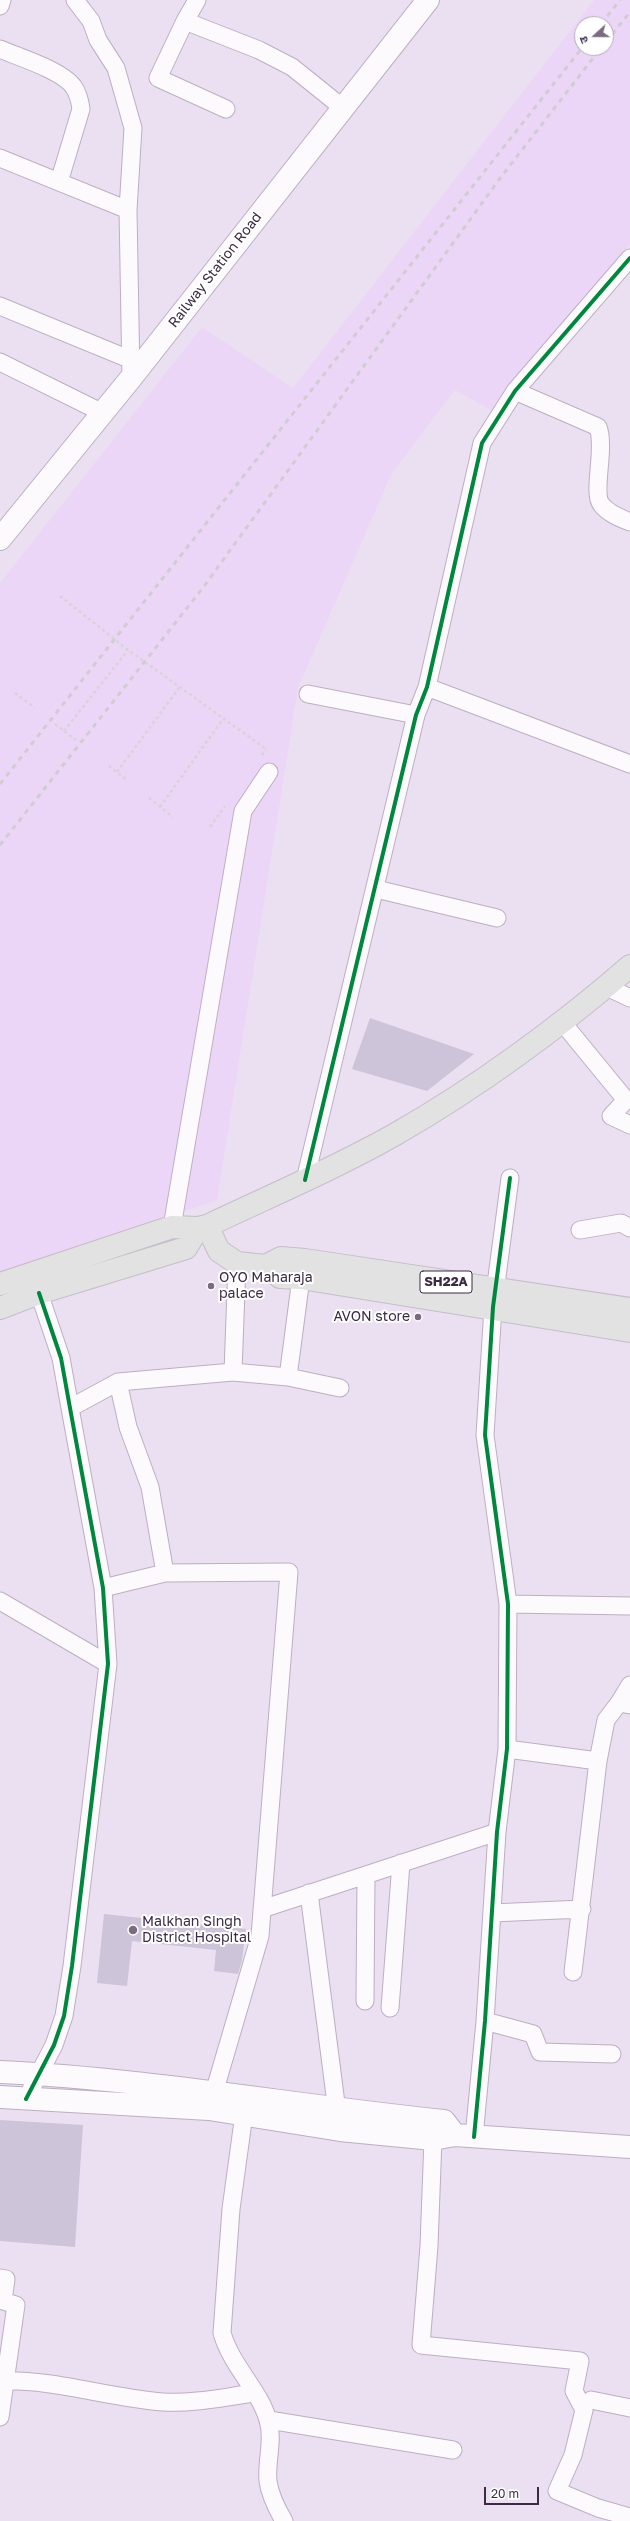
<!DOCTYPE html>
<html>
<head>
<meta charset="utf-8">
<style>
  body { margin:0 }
  #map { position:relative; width:630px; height:2521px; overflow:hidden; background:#ebe0f1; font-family:"Golos Text","Noto Sans Devanagari",sans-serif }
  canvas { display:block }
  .north { position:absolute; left:574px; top:16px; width:40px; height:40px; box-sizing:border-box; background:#fff; border:1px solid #b1aab5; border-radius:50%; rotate:249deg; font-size:11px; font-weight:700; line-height:16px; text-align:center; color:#3d2a46 }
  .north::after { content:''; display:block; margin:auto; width:14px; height:18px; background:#7a6a82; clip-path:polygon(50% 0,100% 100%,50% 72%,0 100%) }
  .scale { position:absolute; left:484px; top:2487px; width:55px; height:18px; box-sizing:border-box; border:2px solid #3d2a46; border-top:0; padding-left:5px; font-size:12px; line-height:14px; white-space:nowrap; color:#3d2a46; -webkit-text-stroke:3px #fff; paint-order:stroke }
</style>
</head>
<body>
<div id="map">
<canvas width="630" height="2521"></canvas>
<div class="north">उ</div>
<div class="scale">20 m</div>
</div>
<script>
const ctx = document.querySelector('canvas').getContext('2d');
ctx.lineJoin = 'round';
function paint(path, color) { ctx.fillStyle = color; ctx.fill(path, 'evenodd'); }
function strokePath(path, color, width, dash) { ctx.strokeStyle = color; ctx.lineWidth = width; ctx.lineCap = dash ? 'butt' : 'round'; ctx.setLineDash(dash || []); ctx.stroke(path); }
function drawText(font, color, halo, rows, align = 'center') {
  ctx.font = font + ' "Golos Text",sans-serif'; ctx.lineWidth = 4; ctx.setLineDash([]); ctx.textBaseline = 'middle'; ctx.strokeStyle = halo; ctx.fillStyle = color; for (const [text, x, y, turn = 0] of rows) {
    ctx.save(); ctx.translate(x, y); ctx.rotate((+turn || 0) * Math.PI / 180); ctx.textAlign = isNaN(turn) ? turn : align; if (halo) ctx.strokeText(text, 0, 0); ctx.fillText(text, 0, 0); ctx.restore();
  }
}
const built = new Path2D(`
  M594,0h36v244l-134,169 -41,-23 -63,83 -94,215 -81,512 -217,75v-692l202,-256 91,61zM582,24h24v24h-24z`);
const building = new Path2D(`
  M370,1018l104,36 -47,37 -75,-22z
  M104,1914l142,15 -4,31 -4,14 -24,-3 2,-21 -84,-9 -5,45 -30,-3z
  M0,2120l83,5 -8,122 -75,-6z`);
const path = new Path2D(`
  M15,693l20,15
  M55,724l21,16
  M64,731l64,-81
  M262,755l4,-6
  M109,766l18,14
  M117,772l62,-84
  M149,798l24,19
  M160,807l63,-88
  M210,827l15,-21`);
const street = new Path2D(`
  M75,0l16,21 7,19 18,28 17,60 -5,82
  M197,0l-12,21 74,29 33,17 51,41
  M0,6l2,-6
  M185,21l-27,57 68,31
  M0,49c18,8 61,21 73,37 5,7 7,15 8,23l-22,73
  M0,158l128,52 3,168
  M0,306l129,53
  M0,362l103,51
  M515,391l83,36c8,21 -6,65 3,77 6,9 19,14 29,18
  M427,687l203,77
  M308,694l108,21
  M376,889l121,29
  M607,987l23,11
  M562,1022l64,78 -15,16 19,9
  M305,1180l111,-465 11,-28 55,-244 33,-52 115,-133
  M172,1227l71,-416 26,-39
  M580,1230l41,-7 9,5
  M237,1263l-4,109 55,5
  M301,1278l-13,99 52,11
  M118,1382l10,45 22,60 15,86
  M70,1408l48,-26 115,-10
  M103,1588l62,-15 124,-1 -29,364 -49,167
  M0,1601l108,63
  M508,1604l122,2
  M619,1703l11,-18
  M507,1749l91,12
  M309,1893l29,226
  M262,1909l235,-77
  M492,1913l90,-4
  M573,1972l25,-211 8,-41 13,-17 11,2
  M365,2001l1,-126
  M390,2008l11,-145
  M485,2021l48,13 7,18 72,2
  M26,2099l28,-54 10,-29 8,-50 36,-302 -5,-76 -33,-180 -9,-50 -22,-65
  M244,2114l-13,95 -9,124c10,34 37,56 46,87 6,20 -2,41 0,61 2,15 9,28 16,40
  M474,2137l11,-116 12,-189 10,-83 1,-145 -23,-169 8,-128 17,-129
  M433,2139l-4,107 -8,99 159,16 -6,30 10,19 -11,45 -16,36 41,17 32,9
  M0,2278l6,1 -3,22 13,4 -16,112
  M0,2381c55,-2 109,17 163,21 30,2 61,-5 91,-9
  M591,2400l39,8
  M269,2420l184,30`);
const secondary = new Path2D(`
  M0,539l131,-161 297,-378
  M0,2072c149,7 296,34 444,49l11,14
  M0,2097l209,12 131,21 93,9 22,-4 175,12`);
const primary = new Path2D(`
  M207,1226l12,25 18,12 28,3 15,11 21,1 329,53
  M265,1266l16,-8 24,2 325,49
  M0,1284l172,-57 26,1 9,-2c63,-30 127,-57 187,-91 81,-46 166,-108 236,-169
  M0,1308l39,-15 147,-45 12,-20`);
const rail = new Path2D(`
  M601,24l19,-24
  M606,42l24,-30
  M0,784l582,-736
  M0,845l202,-256 299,-412 100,-129`);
const pathBridge = new Path2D(`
  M60,596l68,54 138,99`);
const cycleway = new Path2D(`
  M305,1180l111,-465 11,-28 55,-244 33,-52 115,-133
  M26,2099l28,-54 10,-29 8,-50 36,-302 -5,-76 -33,-180 -9,-50 -22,-65
  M474,2137l11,-116 12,-189 10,-83 1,-145 -23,-169 8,-128 17,-129`);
const markers = [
  [211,1286,4,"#7a6a82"],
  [418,1317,4,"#7a6a82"],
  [133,1930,5,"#7a6a82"]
];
const shields = [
  [446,1282,52]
];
const shieldNames = [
  ["SH22A",446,1282]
];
const streetNames = [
  ["Railway Station Road",215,270,-52]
];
const poiNames = [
  ["OYO Maharaja",219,1278],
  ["palace",219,1294],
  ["AVON store",410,1317,"right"],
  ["Malkhan Singh",142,1922],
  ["District Hospital",142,1938]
];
paint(built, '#ecd6f7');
paint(building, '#cdc4da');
strokePath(street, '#bdaec3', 19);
strokePath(secondary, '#bdaec3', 24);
strokePath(primary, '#c6bdca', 24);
strokePath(path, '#d7d3d9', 2.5, [3, 3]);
strokePath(street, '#fcfafd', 17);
strokePath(secondary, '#fcfafd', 22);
strokePath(primary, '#e1e2e1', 22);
strokePath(rail, '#d0ccd2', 3, [5, 5]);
strokePath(pathBridge, '#d7d3d9', 2.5, [3, 3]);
strokePath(cycleway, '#00873e', 4);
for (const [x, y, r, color] of markers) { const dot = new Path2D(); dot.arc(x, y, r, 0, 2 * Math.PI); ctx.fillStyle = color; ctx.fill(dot); strokePath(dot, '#fff', 1.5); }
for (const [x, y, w] of shields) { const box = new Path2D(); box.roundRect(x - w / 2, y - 11, w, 22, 3); ctx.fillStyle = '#fff'; ctx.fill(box); strokePath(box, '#3d2a46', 1); }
drawText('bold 13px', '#3d2a46', null, shieldNames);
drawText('14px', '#3d2a46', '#fff', streetNames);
drawText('14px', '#3d2a46', '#fff', poiNames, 'left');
</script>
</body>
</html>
